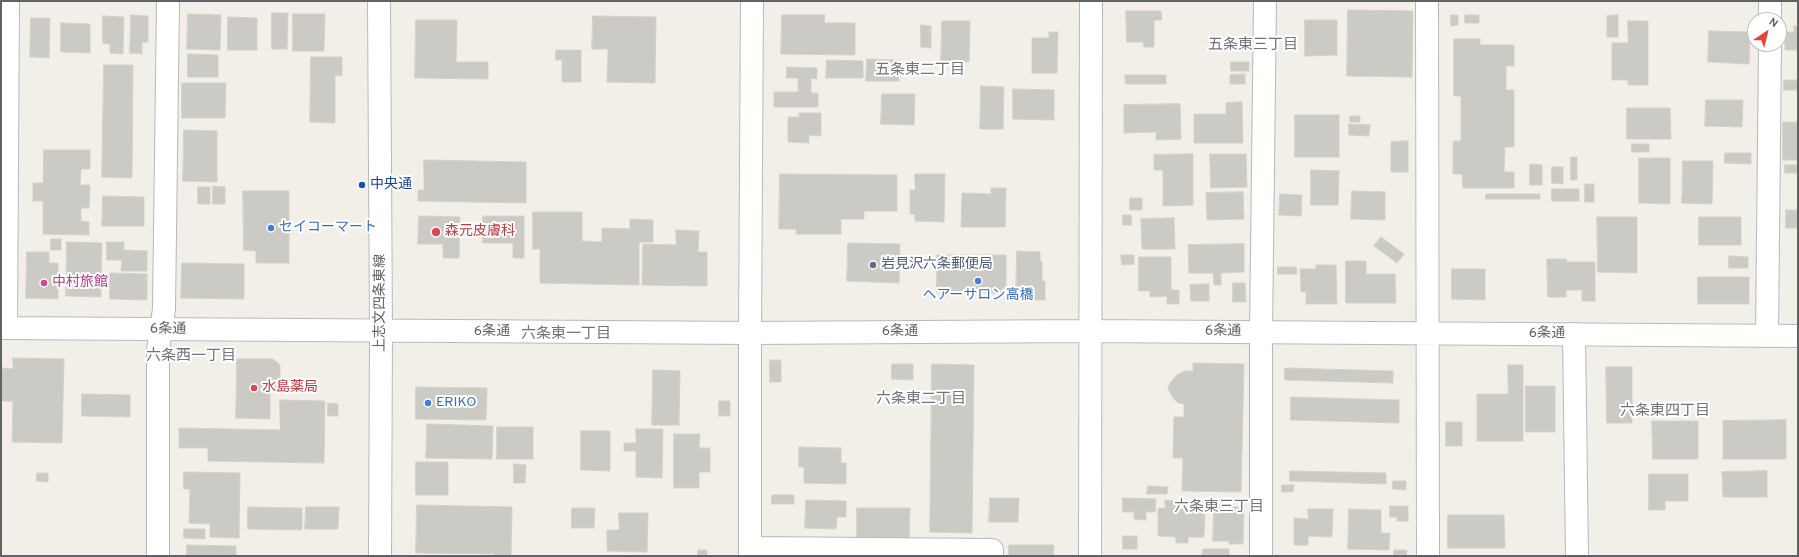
<!DOCTYPE html>
<html>
<head>
<meta charset="utf-8">
<style>
  body { margin:0 }
  #map { position:relative; width:1799px; height:557px; overflow:hidden; background:#f1efe8; font-family:Overpass,sans-serif }
  canvas { display:block }
  .frame { position:absolute; inset:0; border:2px solid #5f6368; pointer-events:none }
  .north { position:absolute; left:1747px; top:12px; width:40px; height:40px; box-sizing:border-box; background:#fff; border:1px solid #bfc1c3; border-radius:50%; rotate:35deg; font-size:11px; font-weight:700; line-height:16px; text-align:center; color:#5f6368 }
  .north::after { content:''; display:block; margin:auto; width:14px; height:18px; background:#ea4335; clip-path:polygon(50% 0,100% 100%,50% 72%,0 100%) }
</style>
</head>
<body>
<div id="map">
<canvas width="1799" height="557"></canvas>
<div class="frame"></div>
<div class="north">N</div>
</div>
<script>
const ctx = document.querySelector('canvas').getContext('2d');
ctx.lineJoin = 'round';
function paint(path, color) { ctx.fillStyle = color; ctx.fill(path, 'evenodd'); }
function strokePath(path, color, width, dash) { ctx.strokeStyle = color; ctx.lineWidth = width; ctx.lineCap = dash ? 'butt' : 'round'; ctx.setLineDash(dash || []); ctx.stroke(path); }
function drawText(font, color, halo, rows, align = 'center') {
  ctx.font = font + ' Overpass,"Noto Sans JP",sans-serif'; ctx.lineWidth = 4; ctx.setLineDash([]); ctx.textBaseline = 'middle'; ctx.strokeStyle = halo; ctx.fillStyle = color; for (const [text, x, y, turn = 0] of rows) {
    ctx.save(); ctx.translate(x, y); ctx.rotate((+turn || 0) * Math.PI / 180); ctx.textAlign = isNaN(turn) ? turn : align; if (halo) ctx.strokeText(text, 0, 0); ctx.fillText(text, 0, 0); ctx.restore();
  }
}
const building = new Path2D(`
  M1348,10l65,1 -1,66 -65,-1z
  M1126,11h35l1,9h-8v27h-10l-1,-5h-16z
  M272,13h16l-1,36h-15z
  M188,14l33,1 -1,35 -33,-1z
  M293,14h32l-1,37h-31z
  M131,15l17,1v26h-6v12l-12,-1z
  M782,15h43l-1,8h31v32l-74,-1z
  M1451,15h7v10l-7,1z
  M1465,15h14v8h-14z
  M1618,15v22h-11v-21z
  M103,16l21,1 -1,37 -13,-1v-9l-7,-1z
  M593,16l63,1 -1,66 -48,-1 1,-33h-16z
  M228,17l29,1v32h-29z
  M31,18h19l-1,40 -19,-1z
  M416,20h41l-1,42h32v17l-73,-1z
  M1305,20h32v35l-32,1z
  M942,21h28l-1,41 -28,-1z
  M1628,21h20v64h-20v-5h-16v-37h16z
  M61,23l29,1v29l-29,-1z
  M921,25l10,1v22l-10,-1z
  M1794,26h4v24h-13v-18h9z
  M1709,31l41,1 -1,32 -41,-2z
  M1049,32h9l-1,41h-25v-35h17z
  M1454,39h26v6h34v21h-8v24h8v57h-9l-1,25h10v16h-51l-1,-14h-9v-33h8v-45h-7z
  M556,50h25v32h-19v-22h-6z
  M188,54l30,1v22h-30z
  M311,57h31v19l-7,-1v48l-25,-1z
  M867,59l32,1v21h-33z
  M827,60l36,1v17h-37z
  M1231,62h18v9h-18z
  M104,65h29l-1,113 -30,-1z
  M787,67l30,1v11l-6,-1v15h7v14h-44v-15h24v-14h-11z
  M1245,74v10h-15v-9z
  M1125,75h41v9h-40z
  M1784,80h14v10h-14z
  M182,83h44l-1,35h-43z
  M981,86l23,1 -1,42h-23z
  M1013,89l41,1v30l-41,-1z
  M882,94h33l-1,31 -33,-1z
  M1706,100h37l-1,27 -37,-1z
  M1242,102l1,41h-49v-29h32v-11z
  M1180,104l1,35 -25,1v-8l-32,1v-28z
  M1627,108h43l1,31h-44z
  M799,113h22v23l-12,-1v8l-21,-1v-25h11z
  M1295,115h44v42h-44z
  M1350,116h10v6h-10z
  M1783,122h15v38h-15z
  M1349,124l21,1 -1,11 -20,-1z
  M184,130l33,1v51l-34,-1z
  M1408,141v31h-17v-30z
  M1632,144h17v8h-17z
  M44,150h46v19h-9l-1,16h10l-1,23h-8v13l8,1v13l-46,-1v-33h-10v-18h10z
  M1725,153h26v11l-26,-1z
  M1193,154v51l-30,1v-36h-9v-15z
  M1210,154h36l1,33 -36,1z
  M1571,157h6v23h-6z
  M1639,158h31v46l-31,-1z
  M424,160l102,2v41l-108,-2v-11h6z
  M1683,161h30l-1,43 -30,-1z
  M1530,164l12,1v20h-12z
  M1785,165h13v8h-13z
  M1552,167h11v17l-11,-1z
  M1311,170l28,1 -1,34h-27z
  M780,174l117,1v36h-33v8h-23v15h-45v-5h-17z
  M915,174h30l-1,48 -29,-1v-7h-5v-24h5z
  M1585,184h9v18h-9z
  M213,186l12,1v17h-12z
  M198,187h12v17h-12z
  M991,188h15l-1,39h-44l1,-34 29,1z
  M1552,189h27v12h-27z
  M243,191h46v72h-33v-12l-12,-1z
  M1352,191l33,1v28l-34,-1z
  M1243,192l1,27 -37,1 -1,-27z
  M1280,194l22,1 -1,21 -22,-1z
  M1486,194h54v5h-54z
  M103,196l41,1v29h-42z
  M1130,198h12v12h-12z
  M1786,210h12v18h-12z
  M533,212h49v29l20,1v-14l28,1v-10l23,1v22h-14v43l-99,-2v-34h-7z
  M1123,215h8l1,10h-9z
  M419,216l41,1 -1,41h-16v-14h-25z
  M483,216h41v42h-11v-15h-30z
  M1597,217h40v56l-39,-1z
  M1699,217h42v28h-42z
  M1174,218l1,31h-33l-1,-30z
  M676,230l23,1 -1,21h9v34l-65,-1 1,-41 33,1z
  M1381,237l23,17 -7,9 -23,-17z
  M51,239h10v11h-10z
  M67,242l35,1 -1,54 -35,-1z
  M107,242h17v8l23,1v20h-26l1,-11h-15z
  M848,243l52,1 -1,39 -52,-2z
  M1244,244v28l-23,1v12h-7l-1,-12h-24l-1,-28z
  M1017,251l23,1v9l2,1v19h3v19h-29z
  M27,252h22v11h9v36l-32,-1z
  M937,255h69v38l-69,-1z
  M1121,255h13v9l-12,1z
  M1729,256l19,1v11h-19z
  M1139,257h32v33h8v14h-12v-8l-17,1v-6h-11z
  M1547,259h20l-1,3h29v39h-13v-11h-16v7h-18z
  M1346,261h20v13h29l1,29h-50z
  M182,263l62,1v35l-63,-1z
  M1316,265h20l1,39h-31v-12h-5l-1,-23h16z
  M1278,267h18l1,7h-19z
  M1452,269h33v31l-33,-1z
  M110,273l37,1v26l-37,-1z
  M1698,277h51v27h-51z
  M1233,283h12l1,19h-13z
  M1209,284v17h-18l-1,-16z
  M13,358l51,1 -2,84 -50,-1 1,-41h-12v-33l12,1z
  M237,359h36l7,6v25h-10v29l-34,-1z
  M770,360h11v22h-11z
  M1193,363l51,1 -3,128 -59,-1 1,-33h-10l1,-41h10v-13l-6,-1 -5,-5 -5,-9 2,-6 8,-9 7,-3h8z
  M892,364h21v16l-21,-1z
  M932,364l42,1 -2,168 -42,-1z
  M1508,365h15v76h-46v-47h31z
  M1606,367h26v56h-25z
  M1285,368l108,3v12l-108,-3z
  M653,370l27,1 -1,54h-27z
  M1526,386h29v46h-29z
  M416,387l71,1 -1,32 -70,-1z
  M82,394l48,1v22l-48,-1z
  M1291,397l108,3v23l-108,-3z
  M280,400l45,1 -1,62 -116,-2v-13h-29v-20l101,2z
  M719,401h11v15h-11z
  M328,403l10,1v12h-10z
  M1786,420v39h-63v-38z
  M1652,421h46v38h-45z
  M1446,422h16v24h-16z
  M427,424l66,2 -1,33 -66,-1z
  M497,427h36v32h-36z
  M636,429h27l-1,49 -26,-1v-26h-12v-8h12z
  M581,431h29v40l-29,-1z
  M674,434h26l-1,14h11v24h-11v16h-25z
  M799,447l42,1v15h5v21l-42,-1v-16h-5z
  M416,462h32v33h-32z
  M514,464l12,1 -1,18h-11z
  M1290,471l96,2v11l-96,-3z
  M1767,471v26h-44l-1,-25z
  M184,472l56,1 -1,65 -29,-1v-13l-21,-1 1,-34h-6z
  M37,473h11v9l-11,-1z
  M1649,474h39v27h-23v9h-16z
  M1393,481h13v9l-13,-1z
  M1282,485h12l-1,7h-11z
  M1148,486l20,1 -1,7h-20z
  M772,495h22v9h-22z
  M990,498h29l-1,24h-29z
  M1123,498l33,1 -1,13h-9v8l-12,-1v-7h-11z
  M806,500l40,1v16h-9l-1,12 -31,-1z
  M1165,500l14,1v8h26l-1,28h-16v6h-12v-6l-18,-1v-28h7z
  M417,505l95,2 -1,49h-16v-2l-79,-1z
  M1390,506h18v15h-11v-4h-7z
  M248,507l54,1v22l-54,-1z
  M306,507h33l-1,22h-33z
  M1214,507h30l-1,37h-14v-3h-16z
  M572,508h23l-1,20h-22z
  M857,508h53l-1,30 -52,-1z
  M1308,509h25l-1,28 -24,-1v9h-14v-27l14,1z
  M1349,509l32,1v23h9l-1,17 -41,-1z
  M619,513h29l-1,39 -40,-1v-21h12z
  M1448,515h56l1,33h-57z
  M184,529h21v10l-21,-1z
  M1123,536h14v13h-14z
  M187,545l49,1v10h-49z
  M1009,545h45l-1,11h-44z
  M1203,549h26v7l-27,-1z
  M698,550h9v6h-9z
  M1394,550h13l-1,6h-12z`);
const street = new Path2D(`
  M1770,20v-19
  M1574,334l3,222
  M1767,336l3,-292
  M750,548l242,2v6
  M158,556v-206l6,-41 4,-308
  M750,556v-223
  M1261,556v-223l4,-332`);
const secondary = new Path2D(`
  M379,1l2,331 -1,224
  M1427,1l1,555
  M1,328l749,5 340,-2 708,5
  M6,328l2,-327
  M750,333l2,-332
  M1090,556l1,-555`);
const markers = [
  [362,185,4,"#1a4fb4"],
  [271,228,4,"#3f7fe0"],
  [436,232,5,"#e0444e"],
  [873,265,4,"#5c6f8a"],
  [978,281,4,"#3f7fe0"],
  [44,283,4,"#d1479c"],
  [254,388,4,"#e0444e"],
  [428,403,4,"#3f7fe0"]
];
const transitNames = [
  ["中央通",370,185]
];
const shopNames = [
  ["セイコーマート",279,228],
  ["ヘアーサロン高橋",978,296,"center"],
  ["ERIKO",436,403]
];
const healthNames = [
  ["森元皮膚科",445,232],
  ["水島薬局",262,388]
];
const serviceNames = [
  ["岩見沢六条郵便局",881,265]
];
const hotelNames = [
  ["中村旅館",52,283]
];
const streetNames = [
  ["上志文四条東線",381,303,-90],
  ["6条通",168,330,1],
  ["6条通",492,332],
  ["6条通",900,332],
  ["6条通",1223,332,1],
  ["6条通",1547,334]
];
const neighbourhoodNames = [
  ["五条東三丁目",1253,46],
  ["五条東二丁目",920,71],
  ["六条東一丁目",566,335],
  ["六条西一丁目",191,357],
  ["六条東二丁目",921,400],
  ["六条東四丁目",1665,412],
  ["六条東三丁目",1219,508]
];
paint(building, '#cccac5');
strokePath(building, '#d6d1c6', 1);
strokePath(street, '#b5b8bc', 24);
strokePath(secondary, '#b6babf', 24);
strokePath(street, '#fff', 22);
strokePath(secondary, '#fff', 22);
for (const [x, y, r, color] of markers) { const dot = new Path2D(); dot.arc(x, y, r, 0, 2 * Math.PI); ctx.fillStyle = color; ctx.fill(dot); strokePath(dot, '#fff', 1.5); }
drawText('14px', '#164399', '#fff', transitNames, 'left');
drawText('14px', '#366cbe', '#fff', shopNames, 'left');
drawText('14px', '#be3a42', '#fff', healthNames, 'left');
drawText('14px', '#4e5e75', '#fff', serviceNames, 'left');
drawText('14px', '#b23c85', '#fff', hotelNames, 'left');
drawText('14px', '#5f6368', '#fff', streetNames);
drawText('15px', '#70757a', '#fff', neighbourhoodNames);
</script>
</body>
</html>
